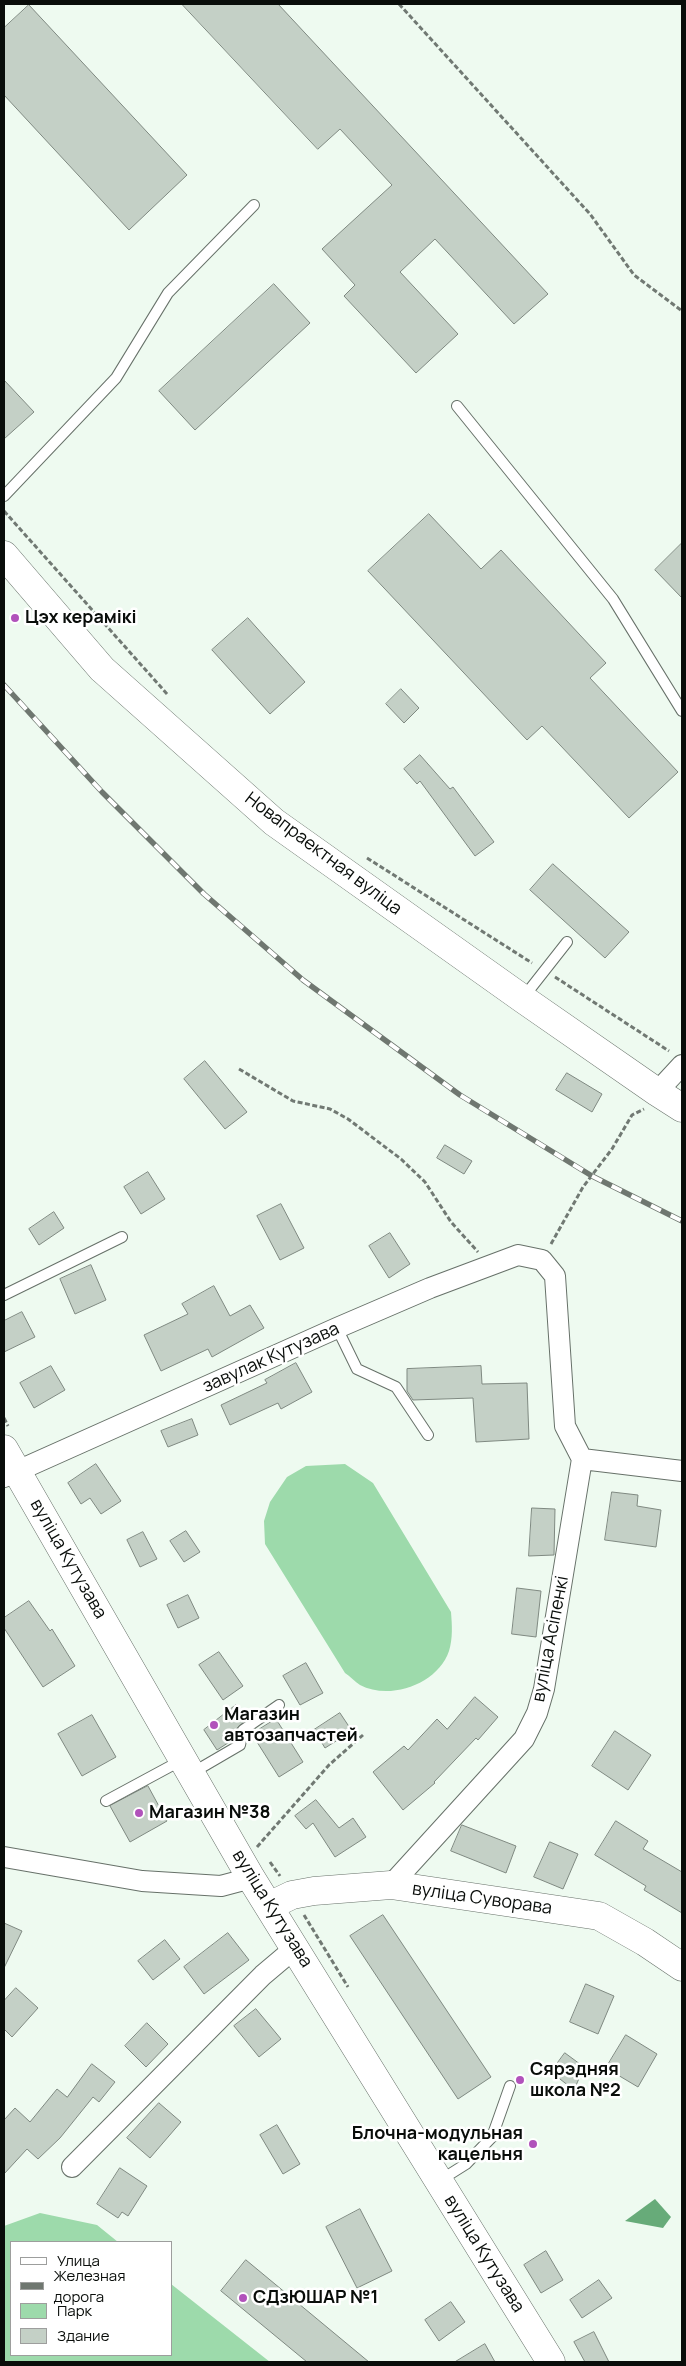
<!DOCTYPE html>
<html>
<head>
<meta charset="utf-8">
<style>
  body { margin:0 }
  #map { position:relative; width:686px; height:2366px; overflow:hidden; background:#eefaf0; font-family:Manrope,sans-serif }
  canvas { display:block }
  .frame { position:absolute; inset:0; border:5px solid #090d0a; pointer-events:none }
  .legend { position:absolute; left:10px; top:2241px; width:162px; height:115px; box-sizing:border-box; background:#fff; border:1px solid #9d9e9d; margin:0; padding:6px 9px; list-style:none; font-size:15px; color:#090d0a }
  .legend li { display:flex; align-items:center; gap:10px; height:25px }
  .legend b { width:25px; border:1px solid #9d9e9d }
</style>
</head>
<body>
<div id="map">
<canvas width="686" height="2366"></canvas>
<div class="frame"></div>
<ul class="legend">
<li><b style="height:6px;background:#fff"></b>Улица</li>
<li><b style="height:6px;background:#6f7770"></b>Железная дорога</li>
<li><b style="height:14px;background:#9ddaab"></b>Парк</li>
<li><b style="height:14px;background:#c4d0c6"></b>Здание</li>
</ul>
</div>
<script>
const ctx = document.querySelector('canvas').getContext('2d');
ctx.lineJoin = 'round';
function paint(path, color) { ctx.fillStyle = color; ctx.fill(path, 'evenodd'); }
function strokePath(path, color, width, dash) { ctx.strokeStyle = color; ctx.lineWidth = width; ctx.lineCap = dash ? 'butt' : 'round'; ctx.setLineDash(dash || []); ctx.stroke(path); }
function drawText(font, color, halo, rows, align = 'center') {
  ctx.font = font + ' Manrope,sans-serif'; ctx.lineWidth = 5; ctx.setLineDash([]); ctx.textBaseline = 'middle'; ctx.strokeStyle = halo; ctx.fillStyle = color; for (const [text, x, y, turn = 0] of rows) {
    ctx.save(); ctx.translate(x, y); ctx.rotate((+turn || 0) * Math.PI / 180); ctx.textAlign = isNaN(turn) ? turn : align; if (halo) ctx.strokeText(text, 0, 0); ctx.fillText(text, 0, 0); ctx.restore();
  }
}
const green = new Path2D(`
  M345,1464l28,19 78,129c1,13 2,26 -2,39 -11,33 -59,50 -89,34 -5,-3 -10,-9 -15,-12l-80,-129 -1,-23 6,-19 17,-25 19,-11z
  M40,2213l57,12 21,17h-107v113h160v-71l99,78h-266v-136z`);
const water = new Path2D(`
  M655,2199l16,18 -8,11 -38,-7z`);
const building = new Path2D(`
  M182,4h96l270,290 -34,30 -79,-85 -35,33 58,62 -42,39 -72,-77 11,-11 -33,-36 70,-64 -52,-56 -22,20z
  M29,5l158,170 -58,55 -125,-135v-67z
  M274,284l36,39 -115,107 -36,-39z
  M4,380l30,32 -30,27z
  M429,514l52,55 20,-19 105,113 -16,15 88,94 -49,46 -87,-92 -15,14 -159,-169z
  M682,543v55l-27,-28z
  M248,618l57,64 -35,32 -58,-64z
  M401,689l18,19 -15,15 -18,-19z
  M420,755l30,34 3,-2 41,55 -19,14 -55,-75 -3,3 -13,-15z
  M553,864l76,68 -24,26 -75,-68z
  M205,1061l42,51 -22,17 -41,-50z
  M567,1073l35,21 -10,18 -36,-22z
  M445,1145l27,16 -8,13 -27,-16z
  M148,1172l17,27 -24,15 -17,-27z
  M281,1204l23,44 -24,12 -23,-44z
  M54,1212l10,16 -25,17 -10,-16z
  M390,1233l20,31 -21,14 -20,-32z
  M91,1265l15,35 -31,14 -15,-35z
  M214,1286l16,30 20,-11 14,23 -52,29 -4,-8 -47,22 -17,-36 44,-21 -6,-10z
  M22,1312l13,25 -31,15v-31z
  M296,1363l16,29 -31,17 -3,-6 -48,22 -9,-20 46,-22 -2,-3z
  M51,1366l14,24 -31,18 -14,-25z
  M481,1366l1,18 45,-1 2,56 -53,3 -3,-44 -60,2 -6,-9v-22z
  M192,1419l6,16 -30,12 -7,-16z
  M96,1464l25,37 -20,13 -11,-16 -9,6 -13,-21z
  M612,1492l26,3 -1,11 24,4 -5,37 -51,-7z
  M532,1508l23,1 -1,46 -25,1z
  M186,1531l14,21 -16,10 -14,-21z
  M143,1532l14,27 -17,8 -13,-27z
  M517,1588l24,3 -5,46 -24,-3z
  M188,1595l11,23 -21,10 -11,-23z
  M29,1601l21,30 2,-2 23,37 -32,21 -39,-59v-10z
  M219,1652l24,34 -20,14 -24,-35z
  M306,1663l17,30 -23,12 -17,-29z
  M475,1697l23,20 -20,23 -2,-2 -42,44 1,1 -32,27 -30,-38 31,-26 4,4 29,-31 10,10z
  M236,1705l10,15 -9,8 -3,11 -17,11 -13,-20z
  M340,1713l12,18 -27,17 -11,-18z
  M92,1715l24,42 -34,19 -24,-42z
  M276,1719l27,43 -24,15 -27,-43z
  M615,1731l36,24 -23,35 -36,-24z
  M148,1786l19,35 -37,21 -20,-36z
  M316,1800l23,28 14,-10 13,19 -31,20 -22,-34 -7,6 -11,-13z
  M616,1821l32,20 -5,8 39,23v41l-38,-23 2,-4 -51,-31z
  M462,1825l54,21 -10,27 -55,-22z
  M550,1842l28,12 -15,35 -29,-12z
  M383,1915l108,162 -33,22 -108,-163z
  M4,1923l18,8 -18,37z
  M228,1933l21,27 -45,34 -20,-27z
  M165,1940l15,19 -27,21 -15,-19z
  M586,1984l28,12 -16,38 -28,-12z
  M16,1988l22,20 -26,29 -8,-8v-28z
  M256,2009l25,30 -22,18 -25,-31z
  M147,2023l21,21 -22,23 -21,-21z
  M626,2035l31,19 -19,33 -32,-19z
  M565,2053l19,14 -10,23 -23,-18z
  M92,2064l23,18 -16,20 -6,-5 -33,41 -22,21 -11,-10 -23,25v-54l11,-12 15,14 27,-33 10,8z
  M159,2103l22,19 -31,36 -23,-20z
  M277,2125l23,39 -17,10 -23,-39z
  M120,2168l27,18 -19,30 -6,-4 -4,6 -21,-14z
  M360,2209l32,62 -35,17 -31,-61z
  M546,2251l17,29 -22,13 -17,-28z
  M246,2260l123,102h-62l-86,-71z
  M599,2280l13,18 -30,20 -12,-18z
  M451,2302l14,20 -26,19 -14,-21z
  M594,2332l15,30h-24l-11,-20z
  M485,2344l10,18h-40z`);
const path = new Path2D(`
  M399,4l191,210 44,61 48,36
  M4,511l164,184
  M367,858l165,105
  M555,977l114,74
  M239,1069l54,32 37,8 18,10 53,40 24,23 26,40 27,30
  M551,1244l32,-57 29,-38 20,-34 12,-6
  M4,1418l4,8
  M257,1847l72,-82 34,-30
  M270,1862l10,14
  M304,1915l44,72`);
const lane = new Path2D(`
  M457,406l156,193 69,112
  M4,496l112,-118 52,-85 86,-88
  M523,998l44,-56
  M4,1295l118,-58
  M337,1328l20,41 39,18 32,48
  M192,1773l48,-28 3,-15 36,-25
  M106,1801l76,-41
  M439,2181l27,-17 26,-27 18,-51`);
const street = new Path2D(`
  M657,1092l25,-27
  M4,1477l333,-149 93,-40 88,-33 24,5 13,16 10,150 17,33 100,12
  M4,1857l138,24 79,5 30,-8
  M391,1885l133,-146 13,-26 7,-24 38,-230
  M72,2167l191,-192 32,-27`);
const secondary = new Path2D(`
  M4,555l98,114 172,153 249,177 134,93 25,16
  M4,1449l247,429 300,484
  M269,1906l23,-11 22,-4 77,-6 148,22 60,9 46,26 37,25`);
const rail = new Path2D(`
  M4,685l98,107 102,102 99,86 157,115 132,81 90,45`);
const markers = [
  [15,618,5,"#b152bb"],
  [214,1725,5,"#b152bb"],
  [139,1813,5,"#b152bb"],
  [520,2080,5,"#b152bb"],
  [533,2144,5,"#b152bb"],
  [243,2298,5,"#b152bb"]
];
const poiNames = [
  ["Цэх керамікі",25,618],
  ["Магазин",224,1715],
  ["автозапчастей",224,1736],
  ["Магазин №38",149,1813],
  ["Сярэдняя",530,2070],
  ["школа №2",530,2091],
  ["Блочна-модульная",523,2134,"right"],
  ["кацельня",523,2155,"right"],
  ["СДзЮШАР №1",253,2298]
];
const streetNames = [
  ["Новапраектная вуліца",323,854,37],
  ["завулак Кутузава",271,1358,-24],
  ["вуліца Кутузава",68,1559,60],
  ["вуліца Асіпенкі",551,1639,-79],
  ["вуліца Суворава",482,1899,8],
  ["вуліца Кутузава",272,1909,58],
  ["вуліца Кутузава",484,2254,58]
];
paint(green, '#9ddaab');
paint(water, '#67ab79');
paint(building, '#c4d0c6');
strokePath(building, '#7f8981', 1);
strokePath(lane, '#677169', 12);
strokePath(street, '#677169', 22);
strokePath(secondary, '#677169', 29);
strokePath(path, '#717973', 3, [5, 2.5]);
strokePath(lane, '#fff', 10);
strokePath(street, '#fff', 20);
strokePath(secondary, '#fff', 28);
strokePath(rail, '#6f7770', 5.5);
strokePath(rail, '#fff', 4, [11]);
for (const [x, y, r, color] of markers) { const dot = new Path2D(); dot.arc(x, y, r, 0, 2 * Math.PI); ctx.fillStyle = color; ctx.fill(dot); strokePath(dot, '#fff', 2); }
drawText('bold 18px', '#090d0a', '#fff', poiNames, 'left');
drawText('18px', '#090d0a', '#fff', streetNames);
</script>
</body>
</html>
